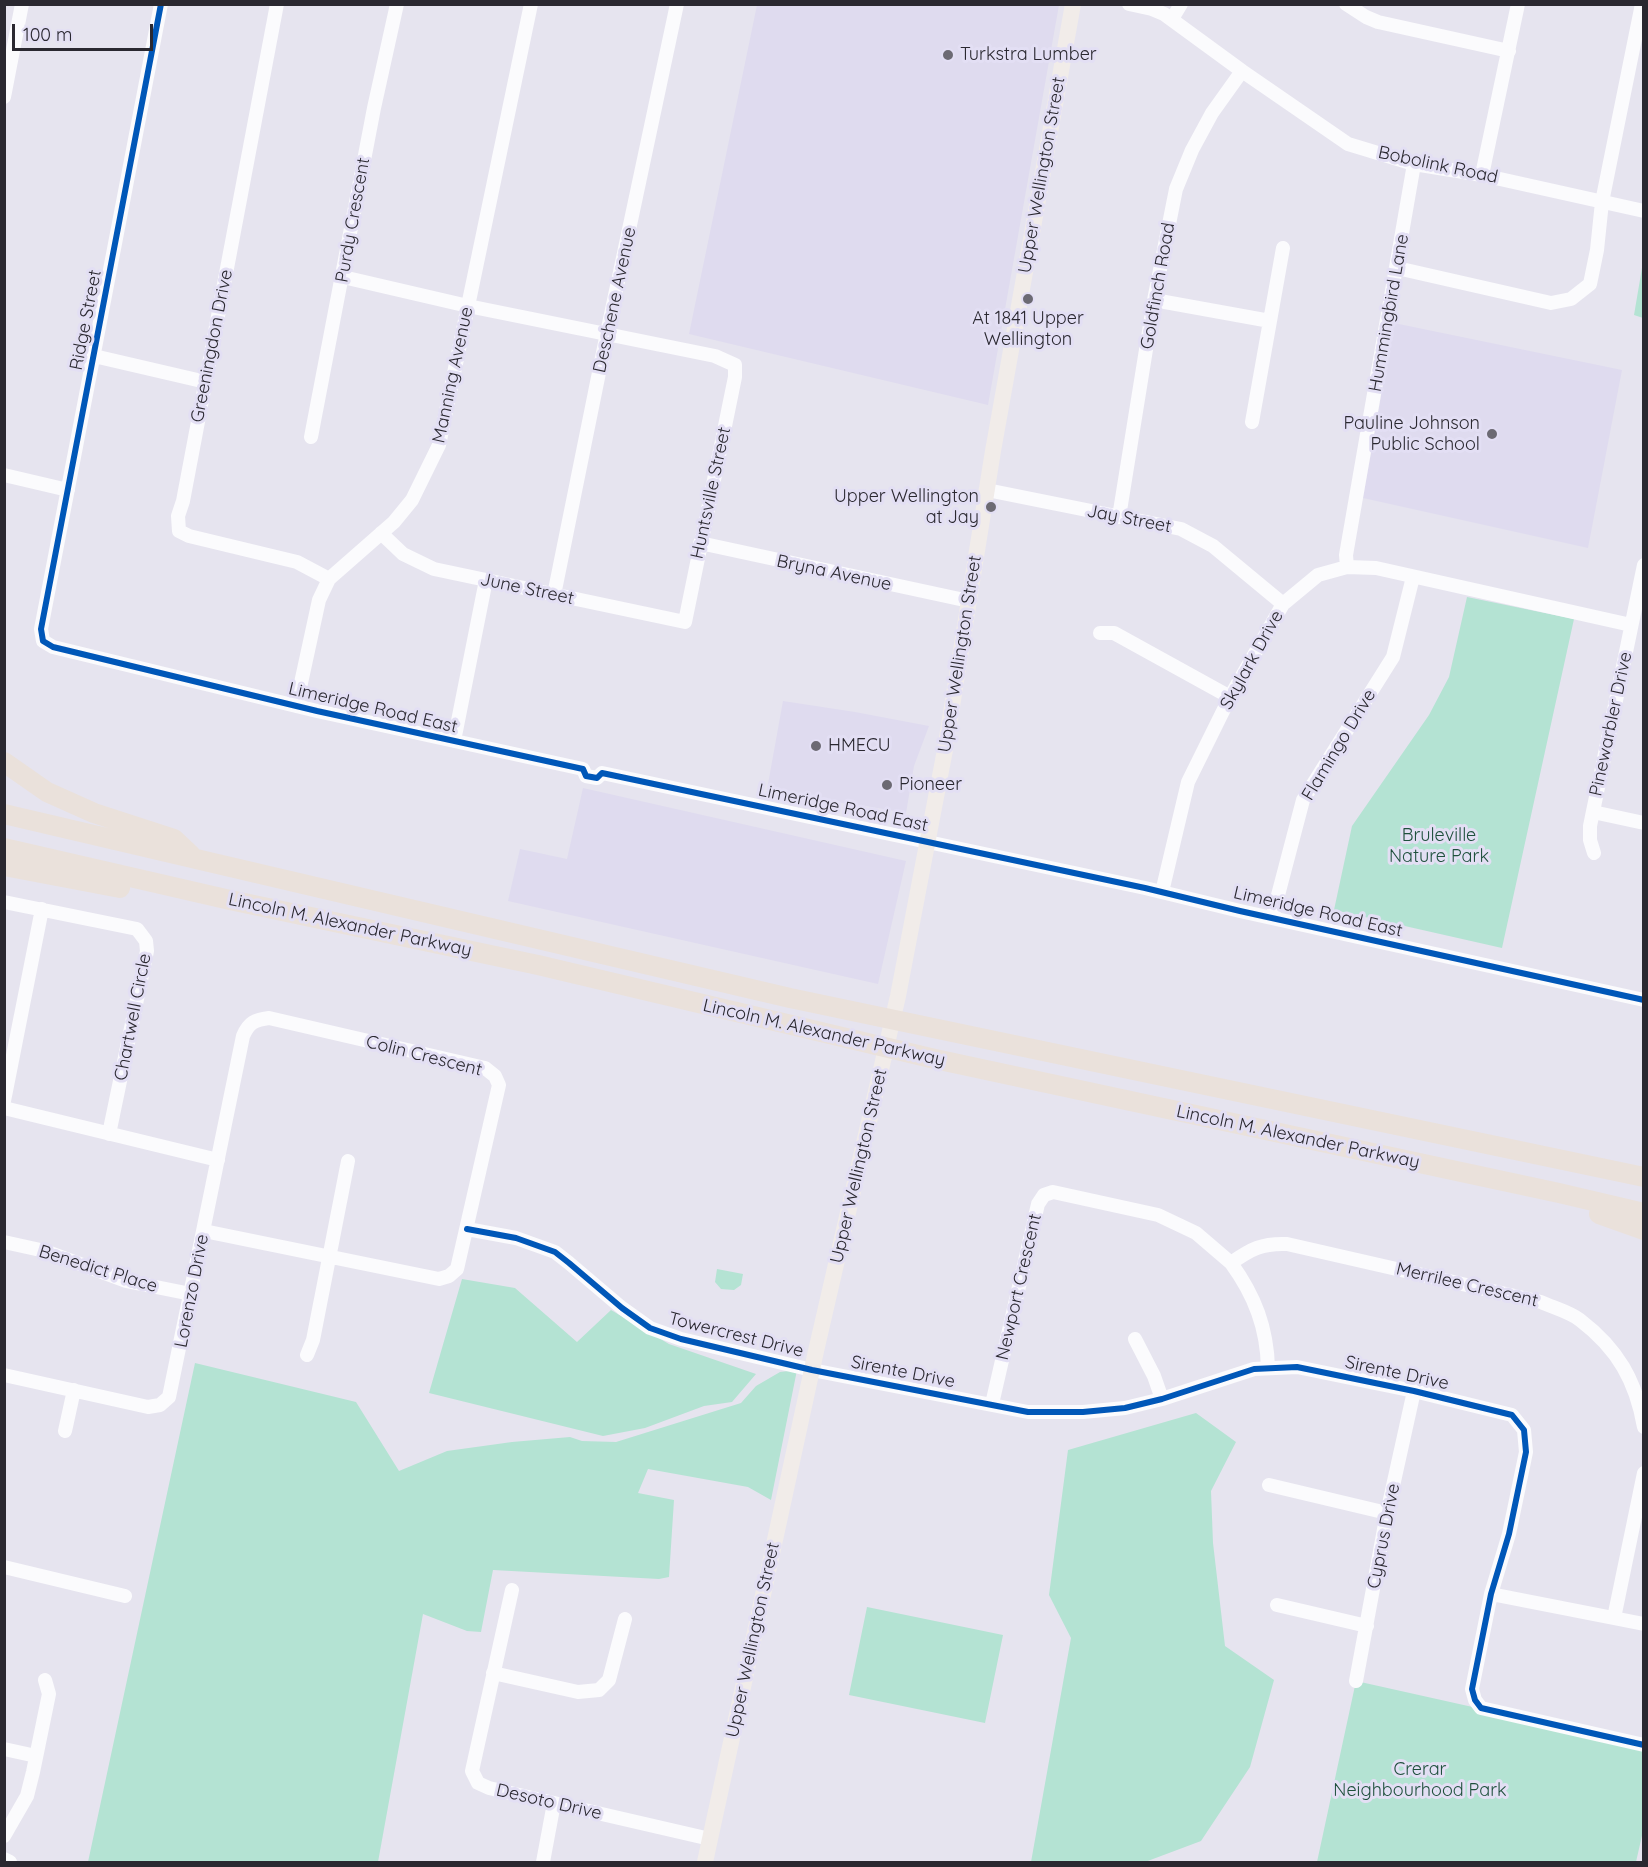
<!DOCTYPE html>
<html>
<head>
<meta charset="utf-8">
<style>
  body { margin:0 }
  #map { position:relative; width:1648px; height:1867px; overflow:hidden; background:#e6e4ef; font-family:Quicksand,sans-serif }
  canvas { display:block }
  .frame { position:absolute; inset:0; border:6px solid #2a2830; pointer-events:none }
  .scale { position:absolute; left:12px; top:24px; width:141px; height:27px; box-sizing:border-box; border:3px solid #2a2830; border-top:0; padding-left:8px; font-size:18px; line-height:21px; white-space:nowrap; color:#2a2830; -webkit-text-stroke:4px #e3dff4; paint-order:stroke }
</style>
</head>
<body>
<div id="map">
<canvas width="1648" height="1867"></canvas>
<div class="frame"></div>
<div class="scale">100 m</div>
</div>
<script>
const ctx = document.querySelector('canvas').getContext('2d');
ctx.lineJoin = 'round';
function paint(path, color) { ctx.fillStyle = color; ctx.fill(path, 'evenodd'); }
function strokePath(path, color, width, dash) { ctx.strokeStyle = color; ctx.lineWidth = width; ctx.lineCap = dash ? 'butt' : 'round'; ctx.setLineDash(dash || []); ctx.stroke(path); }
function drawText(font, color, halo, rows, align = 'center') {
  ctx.font = font + ' Quicksand,sans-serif'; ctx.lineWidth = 6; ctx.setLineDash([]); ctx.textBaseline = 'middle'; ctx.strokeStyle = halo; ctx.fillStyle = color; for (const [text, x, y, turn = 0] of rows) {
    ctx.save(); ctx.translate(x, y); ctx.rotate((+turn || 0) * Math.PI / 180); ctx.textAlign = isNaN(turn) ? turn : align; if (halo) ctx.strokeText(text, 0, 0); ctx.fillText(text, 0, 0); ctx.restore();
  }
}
const built = new Path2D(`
  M757,5h302l-71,400 -299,-71z
  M1394,323l228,47 -34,178 -225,-50z
  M783,701l72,11 74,14 -15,40 -8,47 -46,-8 -94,-10z
  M583,788l323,73 -28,123 -370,-83 12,-52 47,10z`);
const green = new Path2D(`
  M1643,262v56l-9,-3z
  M1467,597l107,22 -72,329 -168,-38 18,-84 77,-111 20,-38z
  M717,1269l26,5 -2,11 -7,5 -13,-1 -6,-7z
  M462,1279l53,9 62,54 34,-32 58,34 87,30 -24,28 -28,4 -59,22 -42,8 -174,-43z
  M195,1363l161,39 43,69 48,-20 65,-9 58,-5 12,4 34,1 125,-39 15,-17 24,-14 17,-2 -26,130 -23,-13 -100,-18 -10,24 36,7 -5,77 -10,2 -166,-9 -12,62 -14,-1 -44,-17 -45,248h-290z
  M1196,1413l40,29 -25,49 2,52 12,103 49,34 -24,87 -49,74 -56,21h-114l40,-224 -22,-43 19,-145z
  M867,1607l136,28 -18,88 -136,-28z
  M1356,1681l287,64v86l-7,31h-319z`);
const minor = new Path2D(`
  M161,4l-120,625 2,12 10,6 264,64 266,58 3,7 11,2 5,-5 543,115 95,23 404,89
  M277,4l-94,497 -5,15 1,15 10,5 108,26 32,17
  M1129,4l23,5 12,5 78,57 106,73 66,20 68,11 162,36
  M1346,4l20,13 12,5 131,29
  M1172,19l9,-15
  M4,97l18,-93
  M1482,175l36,-171
  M1397,268l154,35 20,-4 19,-15 7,-34 5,-48 40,-198
  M343,277l125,29 247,50 20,9v12l-50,245 -251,-53 -31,-15 -22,-21
  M1154,300l116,21
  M94,356l112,26
  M1252,422l31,-174
  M311,437l63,-329 23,-104
  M4,475l64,15
  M987,490l194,39 32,17 70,58
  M1119,517l35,-217 22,-111 16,-39 20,-37 30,-42
  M700,543l269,58
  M1347,567l-1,-12 68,-391
  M554,595l53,-262 70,-329
  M1100,633h14l116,64
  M296,706l23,-106 10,-21 65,-57 18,-22 27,-55 92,-441
  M454,741l32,-161
  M1593,812l51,11
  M1594,853l-4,-13v-14l54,-261
  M1162,892l26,-110 42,-85 53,-93 35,-29 29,-8 29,1 255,57
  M4,902l133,27 9,12 1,10 -38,183
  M1272,918l31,-118 90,-143 20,-80
  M4,1101l38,-192
  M4,1108l214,52
  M467,1229l49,9 39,14 14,11 53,45 28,20 31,11 131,31 216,42h55l42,-4 37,-9 92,-30 43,-2 117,24 98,24 12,15 2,22 -17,82 -18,60 -19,95 3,11 6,8 163,37
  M4,1242l41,9 81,30 65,13
  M1231,1263c24,33 36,65 37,105
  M1135,1339l19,37 8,23
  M307,1355l6,-15 35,-179
  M4,1375l144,32 12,-2 9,-8 74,-361c6,-14 12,-16 26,-18l216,50 10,8 4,9 -42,184 -8,7 -10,3 -235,-48
  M992,1404l46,-200 6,-9 9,-3 105,23 38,18 35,30c20,-14 31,-20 56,-19l254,58c13,6 29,10 39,18 38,29 56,61 64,107
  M65,1431l9,-41
  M1269,1485l118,28
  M4,1567l121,29
  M512,1590l-40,181 6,12 11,5 221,51
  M1491,1594l153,30
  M1277,1605l90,21
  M1614,1618l30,-145
  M493,1673l85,19 21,-2 10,-10 16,-61
  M1356,1681l31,-168 27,-122
  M4,1749l32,7
  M4,1836l23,-40 6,-24 16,-78 -4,-14
  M4,1859l6,3
  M543,1862l11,-59`);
const major = new Path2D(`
  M705,1862l111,-511 82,-355 47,-246 48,-299 80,-447`);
const highway = new Path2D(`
  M4,762l43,30 47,21 80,26 17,16
  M4,814l786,184 854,179
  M4,848l226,52 308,65 397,94 624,134 85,20
  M4,866l116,22
  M1599,1214l45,16`);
const cycleway = new Path2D(`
  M161,4l-120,625 2,12 10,6 264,64 266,58 3,7 11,2 5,-5 543,115 95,23 404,89
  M467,1229l49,9 39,14 14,11 53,45 28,20 31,11 131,31 216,42h55l42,-4 37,-9 92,-30 43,-2 117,24 98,24 12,15 2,22 -17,82 -18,60 -19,95 3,11 6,8 163,37`);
const markers = [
  [948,55,6,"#6c6a73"],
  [1028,299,6,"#6c6a73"],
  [1492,434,6,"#6c6a73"],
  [991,507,6,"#6c6a73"],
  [816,746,6,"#6c6a73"],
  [887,785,6,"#6c6a73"]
];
const poiNames = [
  ["Turkstra Lumber",960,55],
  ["At 1841 Upper",1028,319,"center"],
  ["Wellington",1028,340,"center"],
  ["Pauline Johnson",1480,424,"right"],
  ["Public School",1480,445,"right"],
  ["Upper Wellington",979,497,"right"],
  ["at Jay",979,518,"right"],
  ["HMECU",828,746],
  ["Pioneer",899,785]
];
const streetNames = [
  ["Bobolink Road",1438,165,12],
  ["Upper Wellington Street",1042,175,-80],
  ["Purdy Crescent",353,220,-80],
  ["Goldfinch Road",1158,286,-80],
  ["Deschene Avenue",615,300,-78],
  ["Hummingbird Lane",1389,313,-80],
  ["Ridge Street",86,320,-79],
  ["Greeningdon Drive",212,346,-79],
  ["Manning Avenue",453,375,-78],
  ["Huntsville Street",711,493,-78],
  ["Jay Street",1129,519,11],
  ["Bryna Avenue",834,573,12],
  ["June Street",527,589,12],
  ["Upper Wellington Street",960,654,-81],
  ["Skylark Drive",1252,660,-61],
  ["Limeridge Road East",373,708,13],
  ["Pinewarbler Drive",1611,724,-78],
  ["Flamingo Drive",1339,745,-59],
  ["Limeridge Road East",843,808,12],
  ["Limeridge Road East",1318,912,13],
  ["Lincoln M. Alexander Parkway",350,925,12],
  ["Chartwell Circle",133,1017,-79],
  ["Lincoln M. Alexander Parkway",824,1033,13],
  ["Colin Crescent",424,1056,14],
  ["Lincoln M. Alexander Parkway",1298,1137,12],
  ["Upper Wellington Street",859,1166,-77],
  ["Benedict Place",98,1269,17],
  ["Merrilee Crescent",1467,1285,13],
  ["Newport Crescent",1019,1287,-77],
  ["Lorenzo Drive",192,1291,-79],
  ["Towercrest Drive",736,1335,14],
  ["Sirente Drive",903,1372,11],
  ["Sirente Drive",1397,1373,12],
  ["Cyprus Drive",1384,1536,-79],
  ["Upper Wellington Street",753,1640,-78],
  ["Desoto Drive",549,1802,13]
];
const parkNames = [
  ["Bruleville",1439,836],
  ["Nature Park",1439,857],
  ["Crerar",1420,1770],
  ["Neighbourhood Park",1420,1791]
];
paint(built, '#dfdbef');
paint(green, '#b4e3d3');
strokePath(minor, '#fbfbfd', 14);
strokePath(major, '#f1ece9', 16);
strokePath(highway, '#eae1db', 20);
strokePath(cycleway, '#0057b8', 6);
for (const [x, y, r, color] of markers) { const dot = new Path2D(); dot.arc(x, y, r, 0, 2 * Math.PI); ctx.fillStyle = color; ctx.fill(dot); strokePath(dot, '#e3dff4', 2); }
drawText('18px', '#2a2830', '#e3dff4', poiNames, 'left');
drawText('18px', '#2a2830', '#e3dff4', streetNames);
drawText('18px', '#1e503c', '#e3dff4', parkNames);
</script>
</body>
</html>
